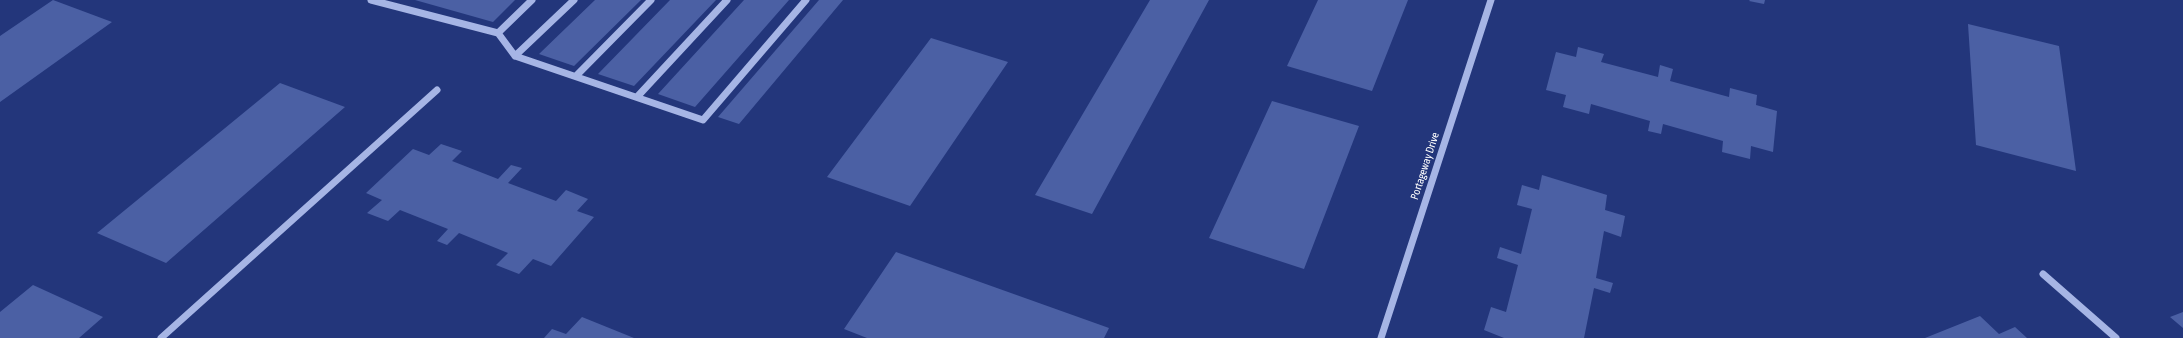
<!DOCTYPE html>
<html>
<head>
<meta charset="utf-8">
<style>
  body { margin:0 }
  canvas { display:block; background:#23367b }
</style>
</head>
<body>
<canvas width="2183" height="338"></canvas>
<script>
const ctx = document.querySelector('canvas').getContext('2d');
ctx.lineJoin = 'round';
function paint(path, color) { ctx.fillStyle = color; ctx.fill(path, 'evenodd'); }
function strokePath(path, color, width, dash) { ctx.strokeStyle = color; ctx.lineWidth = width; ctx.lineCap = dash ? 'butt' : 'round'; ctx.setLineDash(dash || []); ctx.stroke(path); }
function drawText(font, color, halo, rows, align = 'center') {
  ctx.font = font + ' "Asap Condensed",sans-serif'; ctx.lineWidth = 3; ctx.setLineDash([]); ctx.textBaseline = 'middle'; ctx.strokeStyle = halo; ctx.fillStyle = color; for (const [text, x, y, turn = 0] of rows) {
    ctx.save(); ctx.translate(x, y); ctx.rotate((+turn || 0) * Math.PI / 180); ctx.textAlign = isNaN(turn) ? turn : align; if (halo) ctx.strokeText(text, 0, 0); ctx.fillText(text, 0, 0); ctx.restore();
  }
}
const building = new Path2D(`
  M53,0l59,22 -112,80v-66z
  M415,0h100l-22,22z
  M595,0h46l-67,66 -35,-12z
  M670,0h46l-82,86 -36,-12z
  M744,0h45l-94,107 -37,-13z
  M819,0h24l-104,124 -21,-7z
  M1150,0h59l-117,214 -57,-19z
  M1318,0h90l-36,91 -85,-25z
  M1750,0h15l-1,4 -15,-3z
  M1968,24l91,22 17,125 -100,-26z
  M931,38l77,24 -98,144 -83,-29z
  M1578,47l26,7 -3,8 57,15 2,-12 13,4 -3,12 59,16 1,-9 27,7 -1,10 21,6 -4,41 -22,-6 -1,13 -28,-7 1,-11 -60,-17 -2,10 -13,-3 2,-10 -59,-17 -2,10 -26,-7 3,-12 -20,-5 10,-38 20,5z
  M280,83l65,24 -179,156 -69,-30z
  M1272,101l87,25 -55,143 -95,-31z
  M441,144l21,7 -10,10 46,18 13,-14 11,3 -14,15 48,18 10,-11 22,9 -11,12 17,6 -43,49 -18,-7 -14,15 -23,-9 12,-12 -49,-20 -12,12 -10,-4 11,-12 -48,-19 -12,11 -21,-8 15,-13 -16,-7 47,-44 16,6z
  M1542,175l65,20 -2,15 20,6 -4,21 -17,-6 -8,47 17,5 -3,10 -16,-5 -10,50h-80l-20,-8 7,-23 15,5 12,-47 -21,-7 3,-11 21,7 11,-45 -15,-4 5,-20 17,5z
  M896,252l213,76 -5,10h-237l-23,-9z
  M33,285l70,32 -24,21h-79v-26z
  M2183,312v16l-13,-11z
  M1980,316l19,18 16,-7 12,11h-102z
  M582,317l52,21h-90l8,-9 14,5z`);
const minor = new Path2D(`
  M371,0l127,33 34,-33
  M498,33l17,23 188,64 103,-120
  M515,56l59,-56
  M576,76l75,-76
  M637,97l90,-97
  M2043,274l73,64
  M161,338l276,-248
  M1381,338l110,-338`);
const streetNames = [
  ["Portageway Drive",1425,166,-72]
];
paint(building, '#4b60a4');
strokePath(minor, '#a6b5e5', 7);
drawText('11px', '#fff', '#23367b', streetNames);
</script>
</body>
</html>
